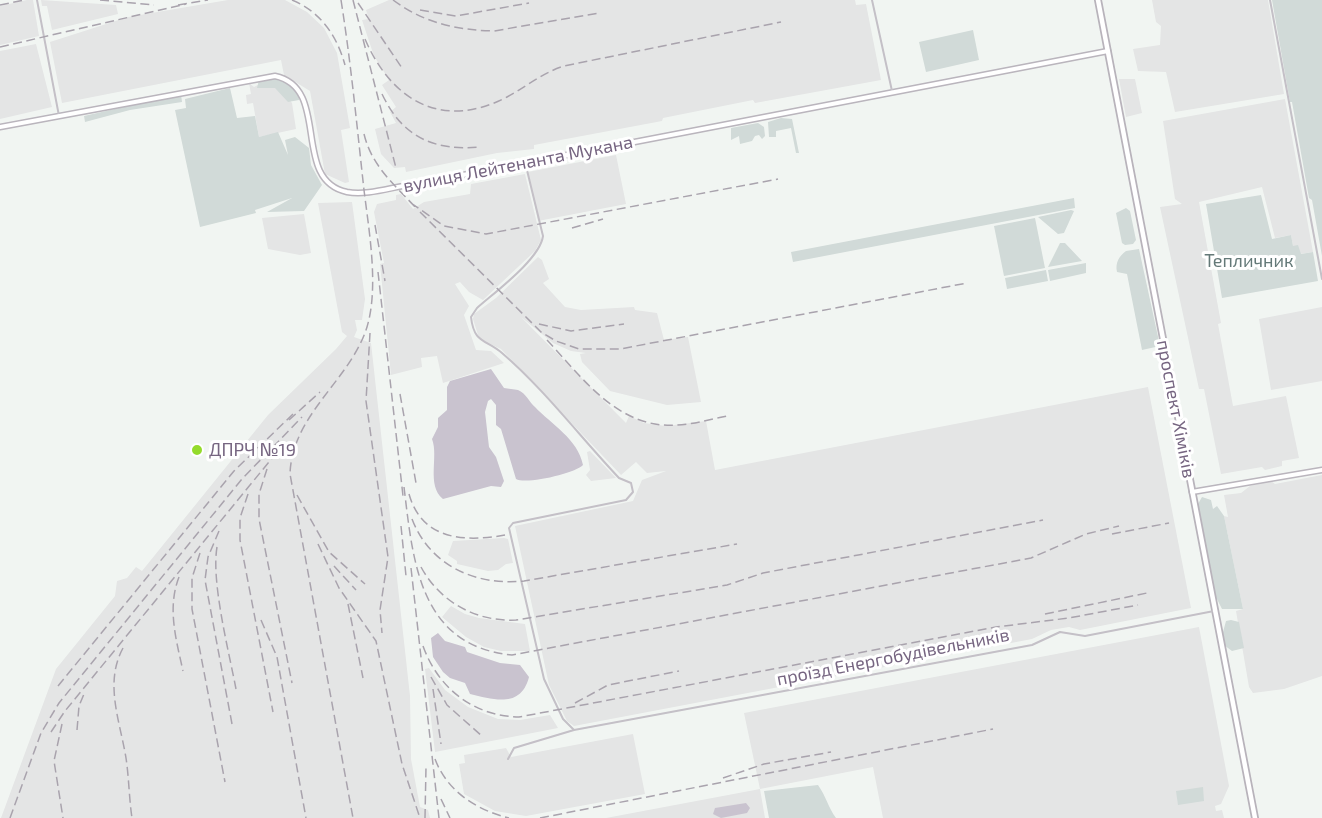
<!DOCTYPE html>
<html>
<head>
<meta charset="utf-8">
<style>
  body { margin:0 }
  canvas { display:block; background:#f1f5f2 }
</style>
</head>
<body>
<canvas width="1322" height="818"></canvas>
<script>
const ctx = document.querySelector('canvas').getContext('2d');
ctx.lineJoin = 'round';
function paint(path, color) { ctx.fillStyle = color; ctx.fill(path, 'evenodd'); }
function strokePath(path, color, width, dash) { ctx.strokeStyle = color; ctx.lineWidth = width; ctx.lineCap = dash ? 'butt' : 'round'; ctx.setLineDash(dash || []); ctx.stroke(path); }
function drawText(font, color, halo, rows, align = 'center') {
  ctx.font = font + ' "Exo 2",sans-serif'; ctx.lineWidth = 6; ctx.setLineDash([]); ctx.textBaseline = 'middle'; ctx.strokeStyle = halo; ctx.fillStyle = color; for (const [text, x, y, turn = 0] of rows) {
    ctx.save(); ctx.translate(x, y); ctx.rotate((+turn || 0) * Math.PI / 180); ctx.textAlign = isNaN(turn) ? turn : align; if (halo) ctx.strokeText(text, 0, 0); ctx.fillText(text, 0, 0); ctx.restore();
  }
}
const built = new Path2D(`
  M27,0h6l6,36 -39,9v-39z
  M41,0l75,5 2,9 -66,16 -5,-24h-5z
  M228,0h57l22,12 17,16 13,25 13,75 -9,2 8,52 -4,1 -20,-9 -15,-83 -26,-16 -3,-15 -219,43 -12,-61 78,-25z
  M389,0h466l1,5 10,-1 15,76 -126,23 -2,-3 -90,18 -1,3 -128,24v4l-37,4 -91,19 -1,-5 -11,1 -13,-14 -6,-25 21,-6 -6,-11 6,-5 -14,-22 7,-5 -15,-24 -12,-36 7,-1 -3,-9z
  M1152,0h116l16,94 -109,18 -9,-40 -28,-1 -5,-22 27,-4 1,-19 -5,-4z
  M36,44l16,63 -52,12v-68z
  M271,78l21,25 4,26 -37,8 -6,-34 -6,1 -1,-9 5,-1 -2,-11 5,4z
  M1119,79h16l7,34 -16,4z
  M1285,99l28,153 -13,2 -7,-8 -2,-11 -16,3 -13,-51 -63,15 22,121 -3,1 15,82 53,-10 13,62 -17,3v5l-17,4 -3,-3 -41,7 -17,-85h-5l-39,-182 22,-3 -7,-5 -12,-78z
  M616,155l10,49 -88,17 -10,-49z
  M525,174l16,66 -6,11 -52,49 -14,-8 -9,-10 -5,2 14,22 -5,9 12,35 15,1 13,12 -61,20 -6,-27 -16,2 1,9 -31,8 -11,-111 4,-1 -10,-51 3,-8 19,-4v-5l5,-1 12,15 11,-7 46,-8 1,-10z
  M352,202l13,97 -3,21h-7l2,10 -3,7 17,6 39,353 1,63 9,48 8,3 2,8h-429l55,-149 59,-73 2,-15 10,-3 9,-11 6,4 126,-156 68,-66 11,-13 -5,-4 -24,-129z
  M304,214l7,39 -11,2 -32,-6 -6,-31z
  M538,257l4,3 7,19 -6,4 22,24 16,3 53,-3 1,3 22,3 7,27 24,-3 13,65 -34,3 -57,-14 -28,-29 -2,-8 6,-1 -15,-2 -18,-8 -32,-26 105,106 3,-7 15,7 22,3 40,-5 9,49 433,-83 43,221 -111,22 -11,-3 -18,3 -19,9 -458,87 -7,-5 -18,-36 -34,-159 118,-25 9,-21 24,-9 -19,2 -11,-11 -15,13 -120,-126 -20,-9 -3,-5 -5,-16 1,-5 22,-16z
  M1322,307v74l-51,9 -12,-71z
  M590,451l26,27 -25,3 -5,-6 4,-5 -3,-18z
  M1322,475v201l-38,13 -31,4 -4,-6 -13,-76 7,-2 -19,-93 4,1 -4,-22 17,-2 9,-7 21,-5 4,3z
  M504,538l4,1 5,24 -7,1 -8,6 -10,1 -31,-7v-3l-9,-6 5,-14z
  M451,606l14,8 14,4 46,6 5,27h-29l-17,-4 -18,-10 -24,-20z
  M1199,627l30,159 -8,18 -6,2 1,5 6,-1 2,8h-341l-10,-51 -113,22 5,29h-159l154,-29 -16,-76z
  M429,668l16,22 23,17 30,12 22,1 30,-5 8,13 -123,24 -10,-83z
  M633,734l12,60 -119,22 -31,-5 -31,-17 -5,-30 6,-1 -1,-8 42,-7 5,9z`);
const green = new Path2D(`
  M1272,0h50v256l-10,-56 -3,-2 -17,-96h-2z
  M973,30l6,30 -53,12 -7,-30z
  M277,78l17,10 6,9 -1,3 -11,2 -13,-14h-18l2,-8z
  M230,88l7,30 18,-2 4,21 19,-5 10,23 -3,-15 10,-3 14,11 2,17 11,20 -18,26 -37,1 25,-14 -37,12 1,3 -56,14 -25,-117 11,-2 -1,-9z
  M181,94l1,8 -52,8 -45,12 -1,-6z
  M781,118l11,1 7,34h-3l-5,-25 -15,3v6h-7l-1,-15z
  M758,123l6,4 1,9 -3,3 -3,-4 -4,1 -3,5 -12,3 -1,-8 -8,4v-12z
  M1261,195l11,44 19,-4 2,11 5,-1 3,9 12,-2 5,29 -96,17 -16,-94z
  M1074,198l1,10 -282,54 -2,-10z
  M1126,208l4,3 6,29 -3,4 -8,1 -3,-2 -6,-30z
  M1071,210l3,1 -10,22 -6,1 -20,-17z
  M1035,218l10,50 -41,8 -10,-50z
  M1060,243h5l17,18 -34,6z
  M1139,249l21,97 -18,4 -15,-76 -10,-2c-2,-9 2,-16 9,-21z
  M1086,263v10l-36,8 -2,-11z
  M1046,270l2,11 -41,8 -2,-11z
  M1202,497l9,3 2,9 4,-3 7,10 19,93h-21l-6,-12 -18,-93z
  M1231,620l8,2 5,26 -12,3 -8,-6 -1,-13 3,-11z
  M818,785c8,11 10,22 18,33h-67l-5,-27z
  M1203,787l1,14 -26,4 -2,-14z`);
const water = new Path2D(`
  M491,369l13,19c4,1 10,1 14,2 8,3 11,12 17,17 16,17 43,32 48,58 -7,8 -57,20 -67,14l-15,-50 -5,-4v-20l-5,-6 -3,2 -3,11 4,35 7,10 8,24 -3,6 -10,-1 -48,13c-17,-14 -4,-42 -11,-60l6,-12v-9l9,-8v-23l3,-6z
  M438,633l7,8 20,6 2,5 33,11 20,2 9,12c-8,31 -34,23 -59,17l-5,-11 -15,-5 -7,-6 -10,-15 -2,-19z
  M746,803l4,5 -3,5 -26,5 -8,-4 2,-6z`);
const street = new Path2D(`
  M37,0l22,116
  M872,0l20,91
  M1270,0l52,279
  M525,162l18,74c-3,23 -48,56 -66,72l-6,9c3,27 15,22 31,36 41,35 80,86 117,125l12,5 2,9 -7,8 -113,23 -4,5 35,151 19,40 11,11
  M508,759l6,-11 60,-18 458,-85 28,-13 25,4 129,-25`);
const secondary = new Path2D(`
  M0,127l275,-51c57,12 15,104 72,116 22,4 47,-6 69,-8l692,-133
  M1192,492l130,-22`);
const primary = new Path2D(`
  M1098,0l157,818`);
const rail = new Path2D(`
  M100,0l54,5
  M292,0c29,12 45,36 53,65
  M341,0c10,63 16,127 23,190 5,41 15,97 3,137 -17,54 -75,87 -77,147l63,344
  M353,0l43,168
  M393,0c31,23 63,30 101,31l105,-18
  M358,3l44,65
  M0,5l24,-5
  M178,5l30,-5
  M420,10l36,6 73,-13
  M365,39c26,61 77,92 142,58 19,-10 35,-24 57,-31l217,-44
  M0,47l186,-43
  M382,94c21,44 52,57 99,53
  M364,134c8,33 31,51 53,75
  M411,203l33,23 42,8 292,-55
  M420,212l121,120 15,9 23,8h41l347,-66
  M375,225l10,56
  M572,228l31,-9
  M378,272l25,224
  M539,324l32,7 53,-7
  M370,333l-4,68 22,156 -8,53 2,23
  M547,340c32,34 65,81 116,85 21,2 44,-5 64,-9
  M400,394l16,89
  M289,420l31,-28
  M267,469l-8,25v25l33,164
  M404,487c9,74 15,159 108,168l519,-97 55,-24 33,-8
  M248,494l-8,24v22l33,172
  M409,494c13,47 57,48 96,41
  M297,495l32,57 36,32
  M412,519c18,47 64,67 112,62l213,-37
  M401,526l5,50
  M219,531l-11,26 -3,23 27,144
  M1112,534l57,-11
  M318,544l21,44 37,53 26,123 18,54
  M217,547c-6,35 12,105 19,142
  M200,553l-8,25v31l33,173
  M334,566l22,24
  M421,567c19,35 55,55 95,53l211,-35 36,-12 280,-53
  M411,568l28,250
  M179,577c-12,31 -3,62 4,94
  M348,604l15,74
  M1045,614l102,-21
  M261,620l16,37 29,161
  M423,646c15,42 50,70 96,71l477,-90 73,-9 69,-13
  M123,648c-19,35 -3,73 3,110 3,20 3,40 6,60
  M431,677l16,28 36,32
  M58,686l176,-215 59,-57
  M433,689l8,55
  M575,703l33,-18 71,-14
  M62,724l-8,37 9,57
  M77,730l2,-24 5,-12
  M51,732l14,-21 208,-254
  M435,759c12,32 41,51 74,59
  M723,778l41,-14 67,-12
  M441,799l9,19
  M10,818l31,-85 18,-30 183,-224 60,-62
  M425,818l1,-51
  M540,818l453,-89`);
const markers = [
  [197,450,6,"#94db2b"]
];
const streetNames = [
  ["вулиця Лейтенанта Мукана",518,164,-11],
  ["проспект Хіміків",1176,409,79],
  ["проїзд Енергобудівельників",893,657,-11]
];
const parkNames = [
  ["Тепличник",1249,261]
];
const poiNames = [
  ["ДПРЧ №19",209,450]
];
paint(built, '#e4e5e5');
paint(green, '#d1dad8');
paint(water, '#c9c3cf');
strokePath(secondary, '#bab5bd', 7);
strokePath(primary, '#b8b3bb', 8);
strokePath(street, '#c4c0c7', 2);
strokePath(secondary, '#fff', 4);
strokePath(primary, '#fff', 4.5);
strokePath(rail, '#a9a3ad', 1.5, [9, 4.5]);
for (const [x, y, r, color] of markers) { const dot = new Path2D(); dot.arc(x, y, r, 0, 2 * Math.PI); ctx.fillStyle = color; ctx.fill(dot); strokePath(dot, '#fff', 2); }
drawText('18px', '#766581', '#fff', streetNames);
drawText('18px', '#647978', '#fff', parkNames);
drawText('18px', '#766581', '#fff', poiNames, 'left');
</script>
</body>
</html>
